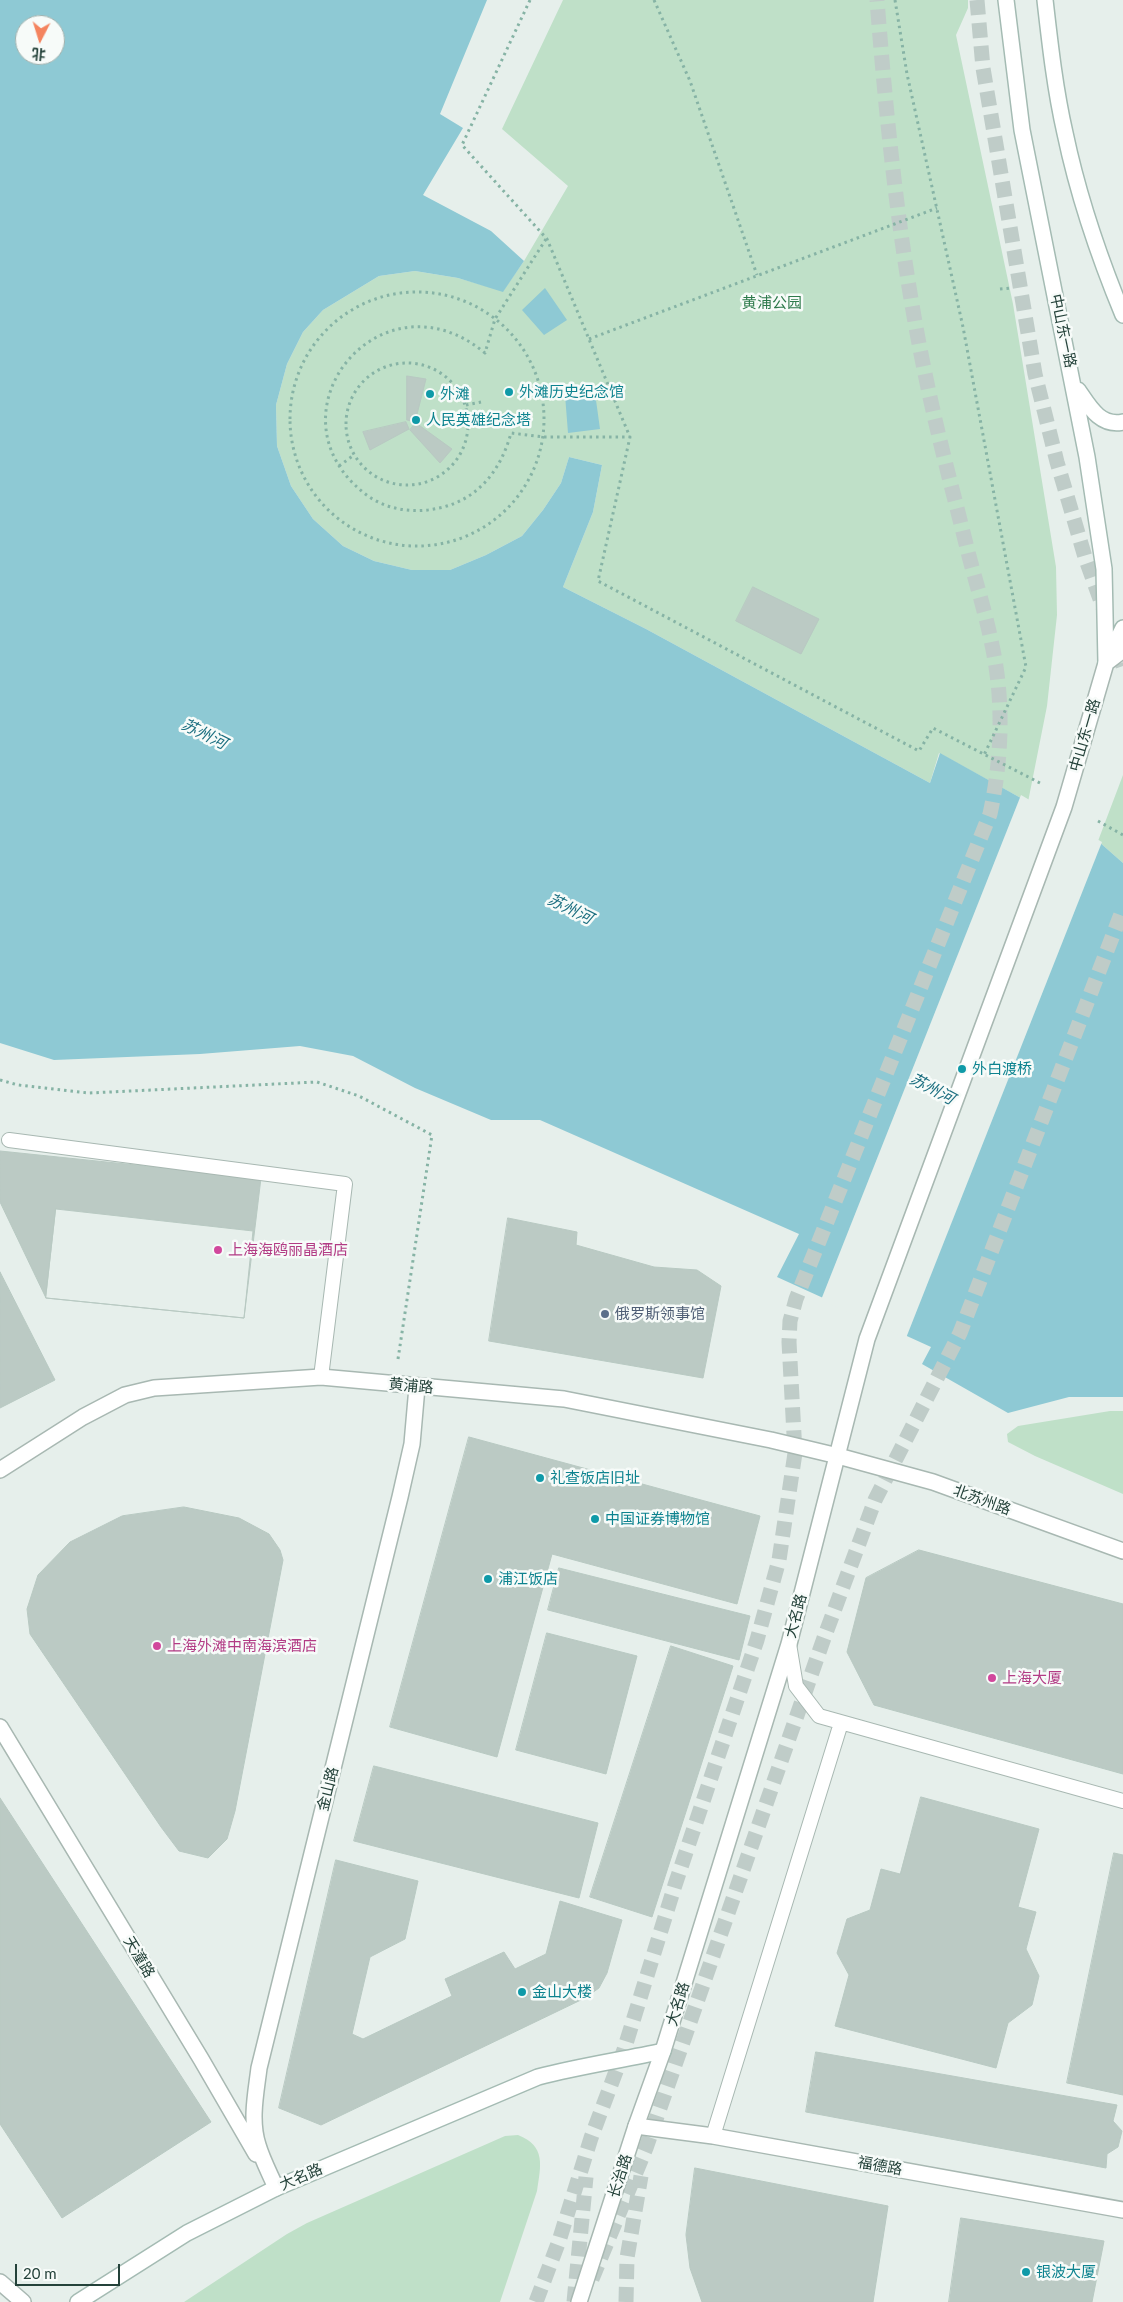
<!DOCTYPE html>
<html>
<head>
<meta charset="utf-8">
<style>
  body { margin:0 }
  #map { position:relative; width:1123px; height:2302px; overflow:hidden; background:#e6efeb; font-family:Lato,"Noto Sans SC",sans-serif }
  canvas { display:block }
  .north { position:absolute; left:15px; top:15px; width:50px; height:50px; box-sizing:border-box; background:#f7fbf9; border:1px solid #a3b1ad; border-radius:50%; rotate:185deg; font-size:14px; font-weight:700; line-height:20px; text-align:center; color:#24423a }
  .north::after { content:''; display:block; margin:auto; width:18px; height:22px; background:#f4845f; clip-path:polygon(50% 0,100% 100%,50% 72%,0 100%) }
  .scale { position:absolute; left:15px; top:2264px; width:105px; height:22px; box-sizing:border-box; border:2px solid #24423a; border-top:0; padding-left:6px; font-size:15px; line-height:18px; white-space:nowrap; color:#24423a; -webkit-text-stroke:4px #f7fbf9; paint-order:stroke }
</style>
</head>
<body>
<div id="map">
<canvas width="1123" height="2302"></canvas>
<div class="north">北</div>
<div class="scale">20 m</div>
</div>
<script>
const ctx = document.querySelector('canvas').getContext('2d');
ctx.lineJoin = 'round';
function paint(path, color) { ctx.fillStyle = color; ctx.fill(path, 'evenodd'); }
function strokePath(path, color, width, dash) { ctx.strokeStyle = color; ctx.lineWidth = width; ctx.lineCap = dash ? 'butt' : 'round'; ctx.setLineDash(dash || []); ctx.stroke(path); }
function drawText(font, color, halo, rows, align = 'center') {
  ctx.font = font + ' Lato,"Noto Sans SC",sans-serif'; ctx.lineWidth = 5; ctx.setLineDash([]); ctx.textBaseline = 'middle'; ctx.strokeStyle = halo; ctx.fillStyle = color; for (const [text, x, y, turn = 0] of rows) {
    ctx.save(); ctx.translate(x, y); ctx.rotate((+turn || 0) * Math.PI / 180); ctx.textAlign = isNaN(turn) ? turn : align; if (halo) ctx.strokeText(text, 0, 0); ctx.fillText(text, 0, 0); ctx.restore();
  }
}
const green = new Path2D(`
  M563,0h405v8l-12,27 57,269 43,263 1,48 -10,91 -19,96 -89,-49 -9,30 -284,-154 -83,-42 30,-75 9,-47 -33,-8 -8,26 -18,27 -21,26 -36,19 -36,15h-38l-38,-9 -31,-15 -30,-27 -22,-33 -14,-40 -1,-41 11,-41 16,-32 20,-22 56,-34 36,-5 43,7 45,13 21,-30 44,-75 -66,-57z
  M1123,775v88l-25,-22z
  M1110,1411h13v83l-88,-38 -27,-14 -1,-8 11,-8z
  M518,2135c28,11 23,30 19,56l-37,111h-316l103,-68 20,-11 198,-87z`);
const water = new Path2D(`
  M0,0h487l-47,114 23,14 -40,67 68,36 33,30 -21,31 -45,-14 -43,-7 -36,5 -56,34 -20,22 -16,32 -11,41 1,41 14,40 22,33 30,27 31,15 38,9h38l36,-15 36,-19 21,-26 18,-27 8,-26 33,8 -9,47 -30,75 83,42 284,154 10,-30 158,88 25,22v534h-54l-61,16 -86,-49 9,-17 -154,-70 22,-43 -259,-114h-49l-76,-32 -62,-32 -53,-10 -100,8 -146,6 -54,-17zM25,25h30v30h-30z
  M545,288l22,32 -23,15 -22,-25z
  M595,393l5,36 -32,4 -3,-38z`);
const pier = new Path2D(`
  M1021,795l81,47 -196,496 -85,-38z`);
const building = new Path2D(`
  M407,376l19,3 -11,43 -8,-2z
  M406,422l3,7 -39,21 -7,-18z
  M416,423l36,26 -12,14 -30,-33z
  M753,587l66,32 -18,35 -65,-33z
  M0,1151l261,27 -17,140 -198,-20 -46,-96z
  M56,1209l197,22 -9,87 -198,-20z
  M508,1218l69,14 -1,13 78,22 43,3 24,16 -18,92 -214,-37z
  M0,1272l55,108 -55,28z
  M469,1437l291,79 -23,88 -185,-50 -55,203 -107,-30z
  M184,1507l55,11 30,16 11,16 3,10 -48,251 -8,28 -19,19 -29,-7 -18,-24 -131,-193 -3,-25 11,-34 32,-33 52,-26z
  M919,1550l204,54v170l-249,-69 -27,-53 19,-74z
  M559,1568l191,48 -11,44 -191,-50z
  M547,1633l90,23 -31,118 -90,-24z
  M671,1646l62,20 -81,251 -62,-20z
  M374,1766l224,57 -19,75 -225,-57z
  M921,1797l118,32 -21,78 18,5 -10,37 13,27 -7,29 -24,18 -12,45 -161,-42 14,-51 -12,-22 10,-34 23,-9 11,-41 19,5z
  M0,1798l211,324 -149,96 -62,-94z
  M1114,1853l9,2v240l-56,-12z
  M336,1860l82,21 -13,58 -35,18 -18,77 11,5 89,-43 -7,-17 59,-27 11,17 31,-15 14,-53 62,19 -15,53 -8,15 -14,10 -264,127 -42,-17z
  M816,2052l301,53 -4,16 9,10 -4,16 -11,7 -1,14 -300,-56z
  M695,2168l193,38 -15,96h-171l-12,-34 -4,-33z
  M961,2218l143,23 -12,61h-143z`);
const primaryTunnel = new Path2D(`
  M977,0l6,68 52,306 22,88 28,95 19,53
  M1114,641l9,25
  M592,2279l54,-131 178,-510 51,-138 85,-167 163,-424
  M536,2302l23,-61 32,-103 33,-88 51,-165 82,-245 22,-80 16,-107 -6,-111 1,-21 6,-22 194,-485c12,-55 14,-114 2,-169 -6,-30 -15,-59 -23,-89 -14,-57 -30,-115 -42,-173 -27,-126 -40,-255 -50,-383
  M574,2302l12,-125
  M626,2302l1,-44 14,-82`);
const path = new Path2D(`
  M530,0l-68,145 85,94 83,198 -32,144 321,170 14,-23 107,55
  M654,0l36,81 67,194
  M895,0l12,74 56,253 63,340 -42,88
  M546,239l-51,80 -10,34c-104,-86 -222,60 -121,140 21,17 50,21 75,15 39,-8 62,-38 72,-75l33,4h86
  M1000,289l11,-1
  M290 419a127 127 0 1 1 254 0a127 127 0 1 1-254 0Z
  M589,339l348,-131
  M346 424a61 61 0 1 1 122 0a61 61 0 1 1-122 0Z
  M466,405l15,-3
  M339,466l15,-11
  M1098,821l25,14
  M0,1080l18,5 71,8 228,-11 42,14 73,39 -34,224`);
const service = new Path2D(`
  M9,1140l336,44 -24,193
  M789,1644l7,42 23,30 304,85
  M713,2136l128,-413`);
const minor = new Path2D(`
  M0,1470l83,-53 42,-22 29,-7 167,-11 243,22 207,41 67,16 95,26 190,69
  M0,1727l201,332 55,95
  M636,2126l77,10 410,74
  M276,2188c-6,-14 -14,-29 -18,-43 -8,-25 -2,-52 1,-77l141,-571 12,-53 5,-57
  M0,2282l23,20`);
const tertiary = new Path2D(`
  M579,2302l57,-176 27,-75 126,-407 78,-305 197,-532 42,-144 17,-13`);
const secondary = new Path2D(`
  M1006,0l16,130 65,327 17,112 2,94
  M1045,0c5,44 10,89 20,133 13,62 34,124 58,182
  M1078,390c11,16 22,37 45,32
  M1107,661l16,-33
  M78,2302l109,-69 89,-45 262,-111c42,-11 84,-17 125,-26`);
const markers = [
  [509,392,5,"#0f9aa8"],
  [430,394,5,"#0f9aa8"],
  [416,420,5,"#0f9aa8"],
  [962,1069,5,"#0f9aa8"],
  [218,1250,5,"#d1479c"],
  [605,1314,5,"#5c6f8a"],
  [540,1478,5,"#0f9aa8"],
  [595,1519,5,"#0f9aa8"],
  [488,1579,5,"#0f9aa8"],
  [157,1646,5,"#d1479c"],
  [992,1678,5,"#d1479c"],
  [522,1992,5,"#0f9aa8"],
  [1026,2272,5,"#0f9aa8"]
];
const parkNames = [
  ["黄浦公园",772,303]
];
const streetNames = [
  ["中山东一路",1063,331,78],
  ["中山东一路",1085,735,-74],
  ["黄浦路",411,1386,5],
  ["北苏州路",982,1500,20],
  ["大名路",796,1616,-75],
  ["金山路",328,1789,-76],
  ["天潼路",139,1957,59],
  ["大名路",678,2004,-73],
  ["福德路",880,2166,10],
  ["长治路",620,2176,-72],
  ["大名路",301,2177,-23]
];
const cultureNames = [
  ["外滩历史纪念馆",519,392],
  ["外滩",440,394],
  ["人民英雄纪念塔",426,420],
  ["外白渡桥",972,1069],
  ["礼查饭店旧址",550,1478],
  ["中国证券博物馆",605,1519],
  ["浦江饭店",498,1579],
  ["金山大楼",532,1992],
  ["银波大厦",1036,2272]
];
const hotelNames = [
  ["上海海鸥丽晶酒店",228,1250],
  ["上海外滩中南海滨酒店",167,1646],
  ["上海大厦",1002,1678]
];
const serviceNames = [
  ["俄罗斯领事馆",615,1314]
];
const waterNames = [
  ["苏州河",204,734,26],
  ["苏州河",570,909,26],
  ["苏州河",932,1089,28]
];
paint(green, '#bfe0c8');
paint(water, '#8ec9d4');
paint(pier, '#e6efeb');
paint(building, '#bbcac4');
strokePath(building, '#b8c9c2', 1);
strokePath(primaryTunnel, '#bfccc8', 15, [15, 8]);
strokePath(service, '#a8b8b2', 16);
strokePath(minor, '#a8b8b2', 18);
strokePath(tertiary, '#a8b8b2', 18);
strokePath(secondary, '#a4bbb3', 18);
strokePath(path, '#86b3a5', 3, [2.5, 4]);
strokePath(service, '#fff', 14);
strokePath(minor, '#fff', 15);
strokePath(tertiary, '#fff', 15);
strokePath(secondary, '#fff', 15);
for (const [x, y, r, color] of markers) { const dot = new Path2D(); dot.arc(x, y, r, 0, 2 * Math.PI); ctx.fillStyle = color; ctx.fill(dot); strokePath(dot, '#f7fbf9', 2); }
drawText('15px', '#2d7a4b', '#f7fbf9', parkNames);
drawText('15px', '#24423a', '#f7fbf9', streetNames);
drawText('15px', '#0d838f', '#f7fbf9', cultureNames, 'left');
drawText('15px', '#b23c85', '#f7fbf9', hotelNames, 'left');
drawText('15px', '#4e5e75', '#f7fbf9', serviceNames, 'left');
drawText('italic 16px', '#1c6f80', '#f7fbf9', waterNames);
</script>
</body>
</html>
